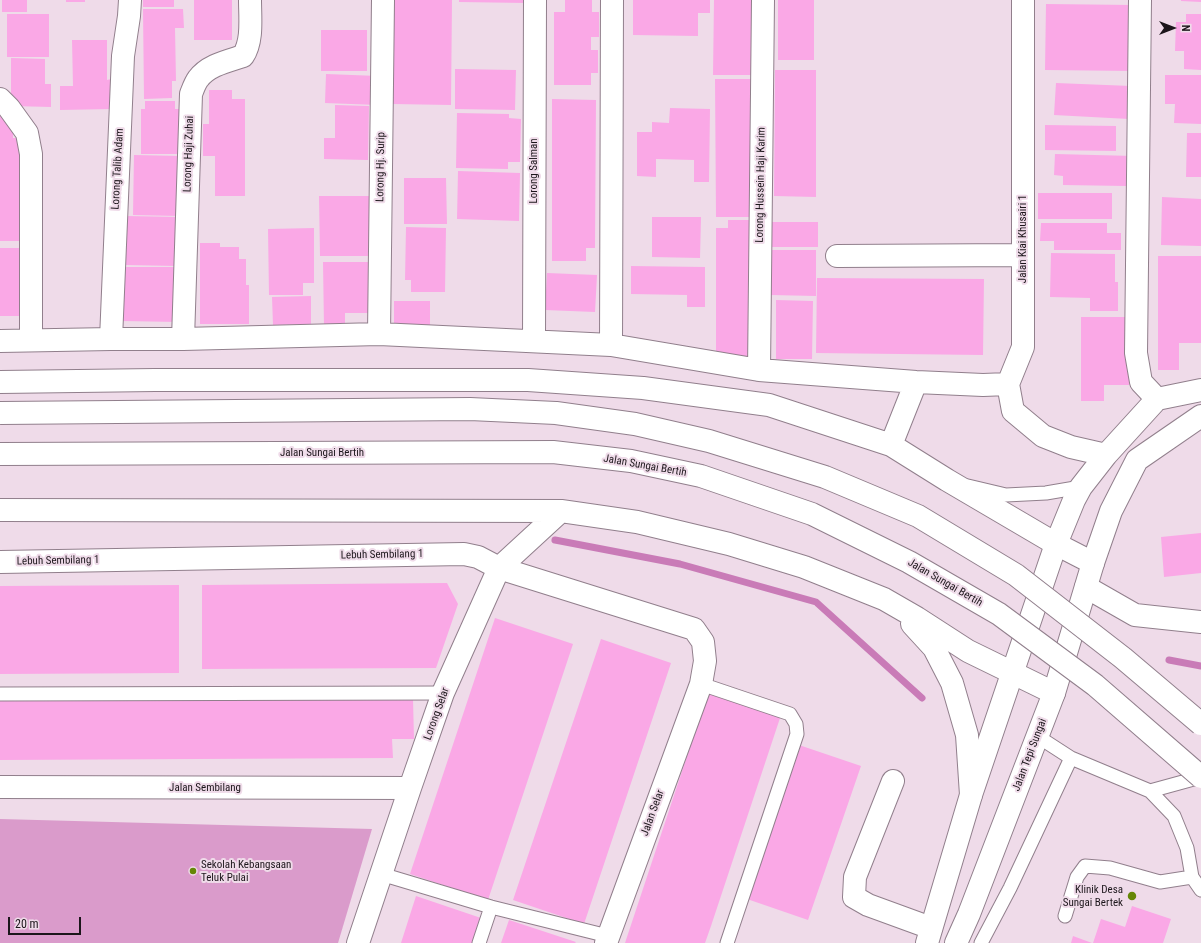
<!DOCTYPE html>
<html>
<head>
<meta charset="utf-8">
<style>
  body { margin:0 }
  #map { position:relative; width:1201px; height:943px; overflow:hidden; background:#efdbe9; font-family:"Roboto Condensed",sans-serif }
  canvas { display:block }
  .north { position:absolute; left:1153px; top:8px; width:40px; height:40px; -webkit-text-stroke:3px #efdbe9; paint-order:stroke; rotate:90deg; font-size:11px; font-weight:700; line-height:16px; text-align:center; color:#1c161b }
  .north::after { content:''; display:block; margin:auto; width:14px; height:18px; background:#1c161b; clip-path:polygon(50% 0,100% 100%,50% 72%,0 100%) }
  .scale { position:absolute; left:8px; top:917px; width:73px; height:18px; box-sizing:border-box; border:2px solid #1c161b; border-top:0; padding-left:5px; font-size:12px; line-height:14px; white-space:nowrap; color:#1c161b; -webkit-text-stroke:3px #efdbe9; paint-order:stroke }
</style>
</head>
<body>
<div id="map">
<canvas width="1201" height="943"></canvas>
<div class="north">N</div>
<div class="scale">20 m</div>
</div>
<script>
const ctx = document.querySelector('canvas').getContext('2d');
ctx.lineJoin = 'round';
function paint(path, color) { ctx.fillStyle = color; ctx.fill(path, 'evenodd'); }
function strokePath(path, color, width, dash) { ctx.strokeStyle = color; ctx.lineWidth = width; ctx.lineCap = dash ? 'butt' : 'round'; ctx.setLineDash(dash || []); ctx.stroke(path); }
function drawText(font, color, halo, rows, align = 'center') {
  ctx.font = font + ' "Roboto Condensed",sans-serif'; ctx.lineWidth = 4; ctx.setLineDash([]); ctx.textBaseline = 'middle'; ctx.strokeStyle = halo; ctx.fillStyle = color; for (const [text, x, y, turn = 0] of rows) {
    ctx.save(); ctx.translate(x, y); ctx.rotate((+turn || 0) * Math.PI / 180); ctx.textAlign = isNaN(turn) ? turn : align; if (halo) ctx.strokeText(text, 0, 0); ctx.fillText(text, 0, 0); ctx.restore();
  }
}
const green = new Path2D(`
  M0,819l372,10 -34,114h-338z`);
const stream = new Path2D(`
  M555,540l125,24 136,38 106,96
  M1169,660l32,6`);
const building = new Path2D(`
  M2,0h25v12h-25z
  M66,0h19v2h-19z
  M143,0h31v7h-31z
  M194,0h38v40h-38z
  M394,0h58l-1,105 -58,-1z
  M459,0h67v3l-67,-1z
  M565,0h27v12h7v25h-8v13h7v23h-7v12h-37v-73h11z
  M633,0h77v13h-12v23l-65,-1z
  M714,0h42l-1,75h-42z
  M778,0h36v60h-36z
  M1181,0h20v2l-20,-1z
  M1046,4l87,1v66l-88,-1z
  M143,9h40l1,19h-9l1,53h-4v17l-28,1z
  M7,14h42v43h-42z
  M1186,14h15v56l-17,-1v-18h-9l1,-29h10z
  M321,30h46v41h-46z
  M72,40h35v40l4,-1 1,30 -52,1v-24h13z
  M11,58l34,1v25h6v23l-40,-1z
  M455,69l61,1 -1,40 -60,-1z
  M775,70h41v127l-42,-1z
  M326,74l52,2 -1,29 -52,-2z
  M1165,75h36v49l-27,-1 1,-19h-10z
  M715,79h37l1,138h-37z
  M1056,83l75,3 -2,33 -75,-4z
  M209,90h23v9h13v97h-30v-40h-12v-32h6z
  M552,99l44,1 -1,148h-9v13h-34z
  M145,101h30v8h5v45h-39v-45h4z
  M335,105l34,1 -1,54 -44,-1v-21h11z
  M670,108l40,1 -1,73h-15v-22l-38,-1v18l-19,-1v-44h15v-10l17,1z
  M0,109l13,10v19h13l-3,103h-23z
  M457,113l52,1v4l12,1 -1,43h-12v7l-52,-1z
  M1045,125l71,1v25l-71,-1z
  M1187,133h14v44h-15z
  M1055,154l79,2 -1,17h-6l-1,13 -63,-1v-9l-9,-1z
  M134,155l46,1 -1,60 -46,-1z
  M458,171l62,2 -1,48 -62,-2z
  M404,178h42l1,46h-43z
  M1038,193h74v26h-74z
  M319,196h57v60h-56z
  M1162,197l39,2v47l-40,-1z
  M126,216l53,1 -2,49 -51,-1z
  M652,217h49l-1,41 -48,-1z
  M728,220h23l-1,137h-34v-129h12z
  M769,222h49v25h-49z
  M1041,223h66v10h14v17h-67v-9h-14z
  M406,227l40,1 -1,64h-34v-12h-6z
  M314,228v55h-11v12h-34l-1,-66z
  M200,243h20v4h19v12h7v26h3v39h-49z
  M0,248h23v68h-23z
  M771,250h45v46l-45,-1z
  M1051,253l64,1v28h3v29h-28v-13l-40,-1z
  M1158,256h43v87h-22v27h-21z
  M323,262h50l1,51h-29v13l-21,1z
  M631,266l74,1v40h-18v-12l-56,-1z
  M122,267h57v55l-57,-1z
  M547,273l50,2 -2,37 -50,-2z
  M817,278l167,1 -1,76 -167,-2z
  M311,296v28l-38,1 -1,-28z
  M776,300l37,1 -1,58h-36z
  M394,301h36v26h-36z
  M1081,317h48v68h-25v16h-23z
  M1201,533v40l-37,4 -3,-40z
  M447,583l11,21 -22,64 -234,1v-84z
  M179,585v88l-179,1v-88z
  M495,618l78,26 -85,256 -78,-26z
  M601,639l70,24 -87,261 -71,-24z
  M709,690l72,25 -70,211 -6,17h-80z
  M413,699l1,40h-22l1,19 -393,2v-59z
  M799,745l62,21 -53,154 -61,-21z
  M416,896l65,22 -8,25h-72z
  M1132,906l39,13 -8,24h-70l8,-24 24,8z
  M509,920l67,22 -1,1h-74z
  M1073,936l19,7h-21z`);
const service = new Path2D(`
  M968,486l38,9 40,-2 35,-6
  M701,684l89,30 6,10 1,10 -70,209
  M0,694l443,-1
  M1037,736l34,22 79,33 24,25 13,32 5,29 9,13
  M1150,791l51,-14
  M381,874l110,33 117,29
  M1065,916l12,-39 8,-11 25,2 50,14 32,-5
  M479,943l12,-36
  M981,943l29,-55 61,-130`);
const minor = new Path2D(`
  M1140,0l-4,353 5,29 16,17
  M0,99l9,9 18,25 4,21v186
  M837,256l186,-1
  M379,334l4,-334
  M111,339l12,-283 6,-40 1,-16
  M183,339l8,-245c2,-5 4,-11 7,-15 10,-14 30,-18 45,-23 10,-15 7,-38 7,-56
  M0,341l111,-2h72l196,-5 232,11 148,25 157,12 67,3 25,-1 15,-37v-347
  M534,341l1,-341
  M611,345l1,-345
  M759,370l4,-370
  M0,382l155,-2h373l115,8 126,17 122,40 56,35 109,64 37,19 18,-52 26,-51 64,-44
  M1008,384l5,27 30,25 28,11 35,8
  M891,445l25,-63
  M0,510l561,1 76,11 92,22 75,23 80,32 33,19 51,33 86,42
  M1056,544l18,-44 7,-13 25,-32 51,-56 44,-9
  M0,562l464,-8 14,3 21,11 195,61 9,13 2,19 -4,23 -95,259
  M1086,587l49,28 66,7
  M912,624l22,24 18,35 15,52 4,60
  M893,781l-38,96 -1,20 14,8 63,23
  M0,787l410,1
  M358,943l52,-155 33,-95 56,-125 62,-57`);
const secondary = new Path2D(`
  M927,943l44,-148 85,-251
  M956,943l13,-29 85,-221 39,-130`);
const primaryBridge = new Path2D(`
  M0,413l470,-4 86,4 79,11 74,17 116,36 93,39 98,59 107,83 78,66
  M0,454l553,-2 78,9 70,15 111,38 97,48 90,52 96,71 106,92`);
const markers = [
  [193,871,4,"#658706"],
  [1132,896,5,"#658706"]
];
const streetNames = [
  ["Lorong Haji Zuhai",189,154,-88],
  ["Lorong Hj. Surip",381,167,-89],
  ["Lorong Talib Adam",118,169,-87],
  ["Lorong Salman",534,171,-90],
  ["Lorong Hussein Haji Karim",761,185,-89],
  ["Jalan Kiai Khusairi 1",1023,239,-90],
  ["Jalan Sungai Bertih",322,453],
  ["Jalan Sungai Bertih",645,466,10],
  ["Lebuh Sembilang 1",382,555,-1],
  ["Lebuh Sembilang 1",58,561,-1],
  ["Jalan Sungai Bertih",945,583,30],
  ["Lorong Selar",437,714,-70],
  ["Jalan Tepi Sungai",1030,755,-69],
  ["Jalan Sembilang",205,788],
  ["Jalan Selar",653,813,-70]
];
const poiNames = [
  ["Sekolah Kebangsaan",201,865],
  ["Teluk Pulai",201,878],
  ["Klinik Desa",1123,890,"right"],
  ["Sungai Bertek",1123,903,"right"]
];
paint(green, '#da9bcb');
strokePath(stream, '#c97bb7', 7);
paint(building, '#faa8e6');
strokePath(service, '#917f8c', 15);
strokePath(minor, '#917f8c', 24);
strokePath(secondary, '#917f8c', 24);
strokePath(service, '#fff', 13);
strokePath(minor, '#fff', 22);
strokePath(secondary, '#fff', 22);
strokePath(primaryBridge, '#917f8c', 24, []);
strokePath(primaryBridge, '#fff', 22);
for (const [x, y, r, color] of markers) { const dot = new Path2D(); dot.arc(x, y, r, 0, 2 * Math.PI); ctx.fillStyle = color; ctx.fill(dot); strokePath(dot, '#efdbe9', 1.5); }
drawText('11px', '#1c161b', '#efdbe9', streetNames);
drawText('11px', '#1c161b', '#efdbe9', poiNames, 'left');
</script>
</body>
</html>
